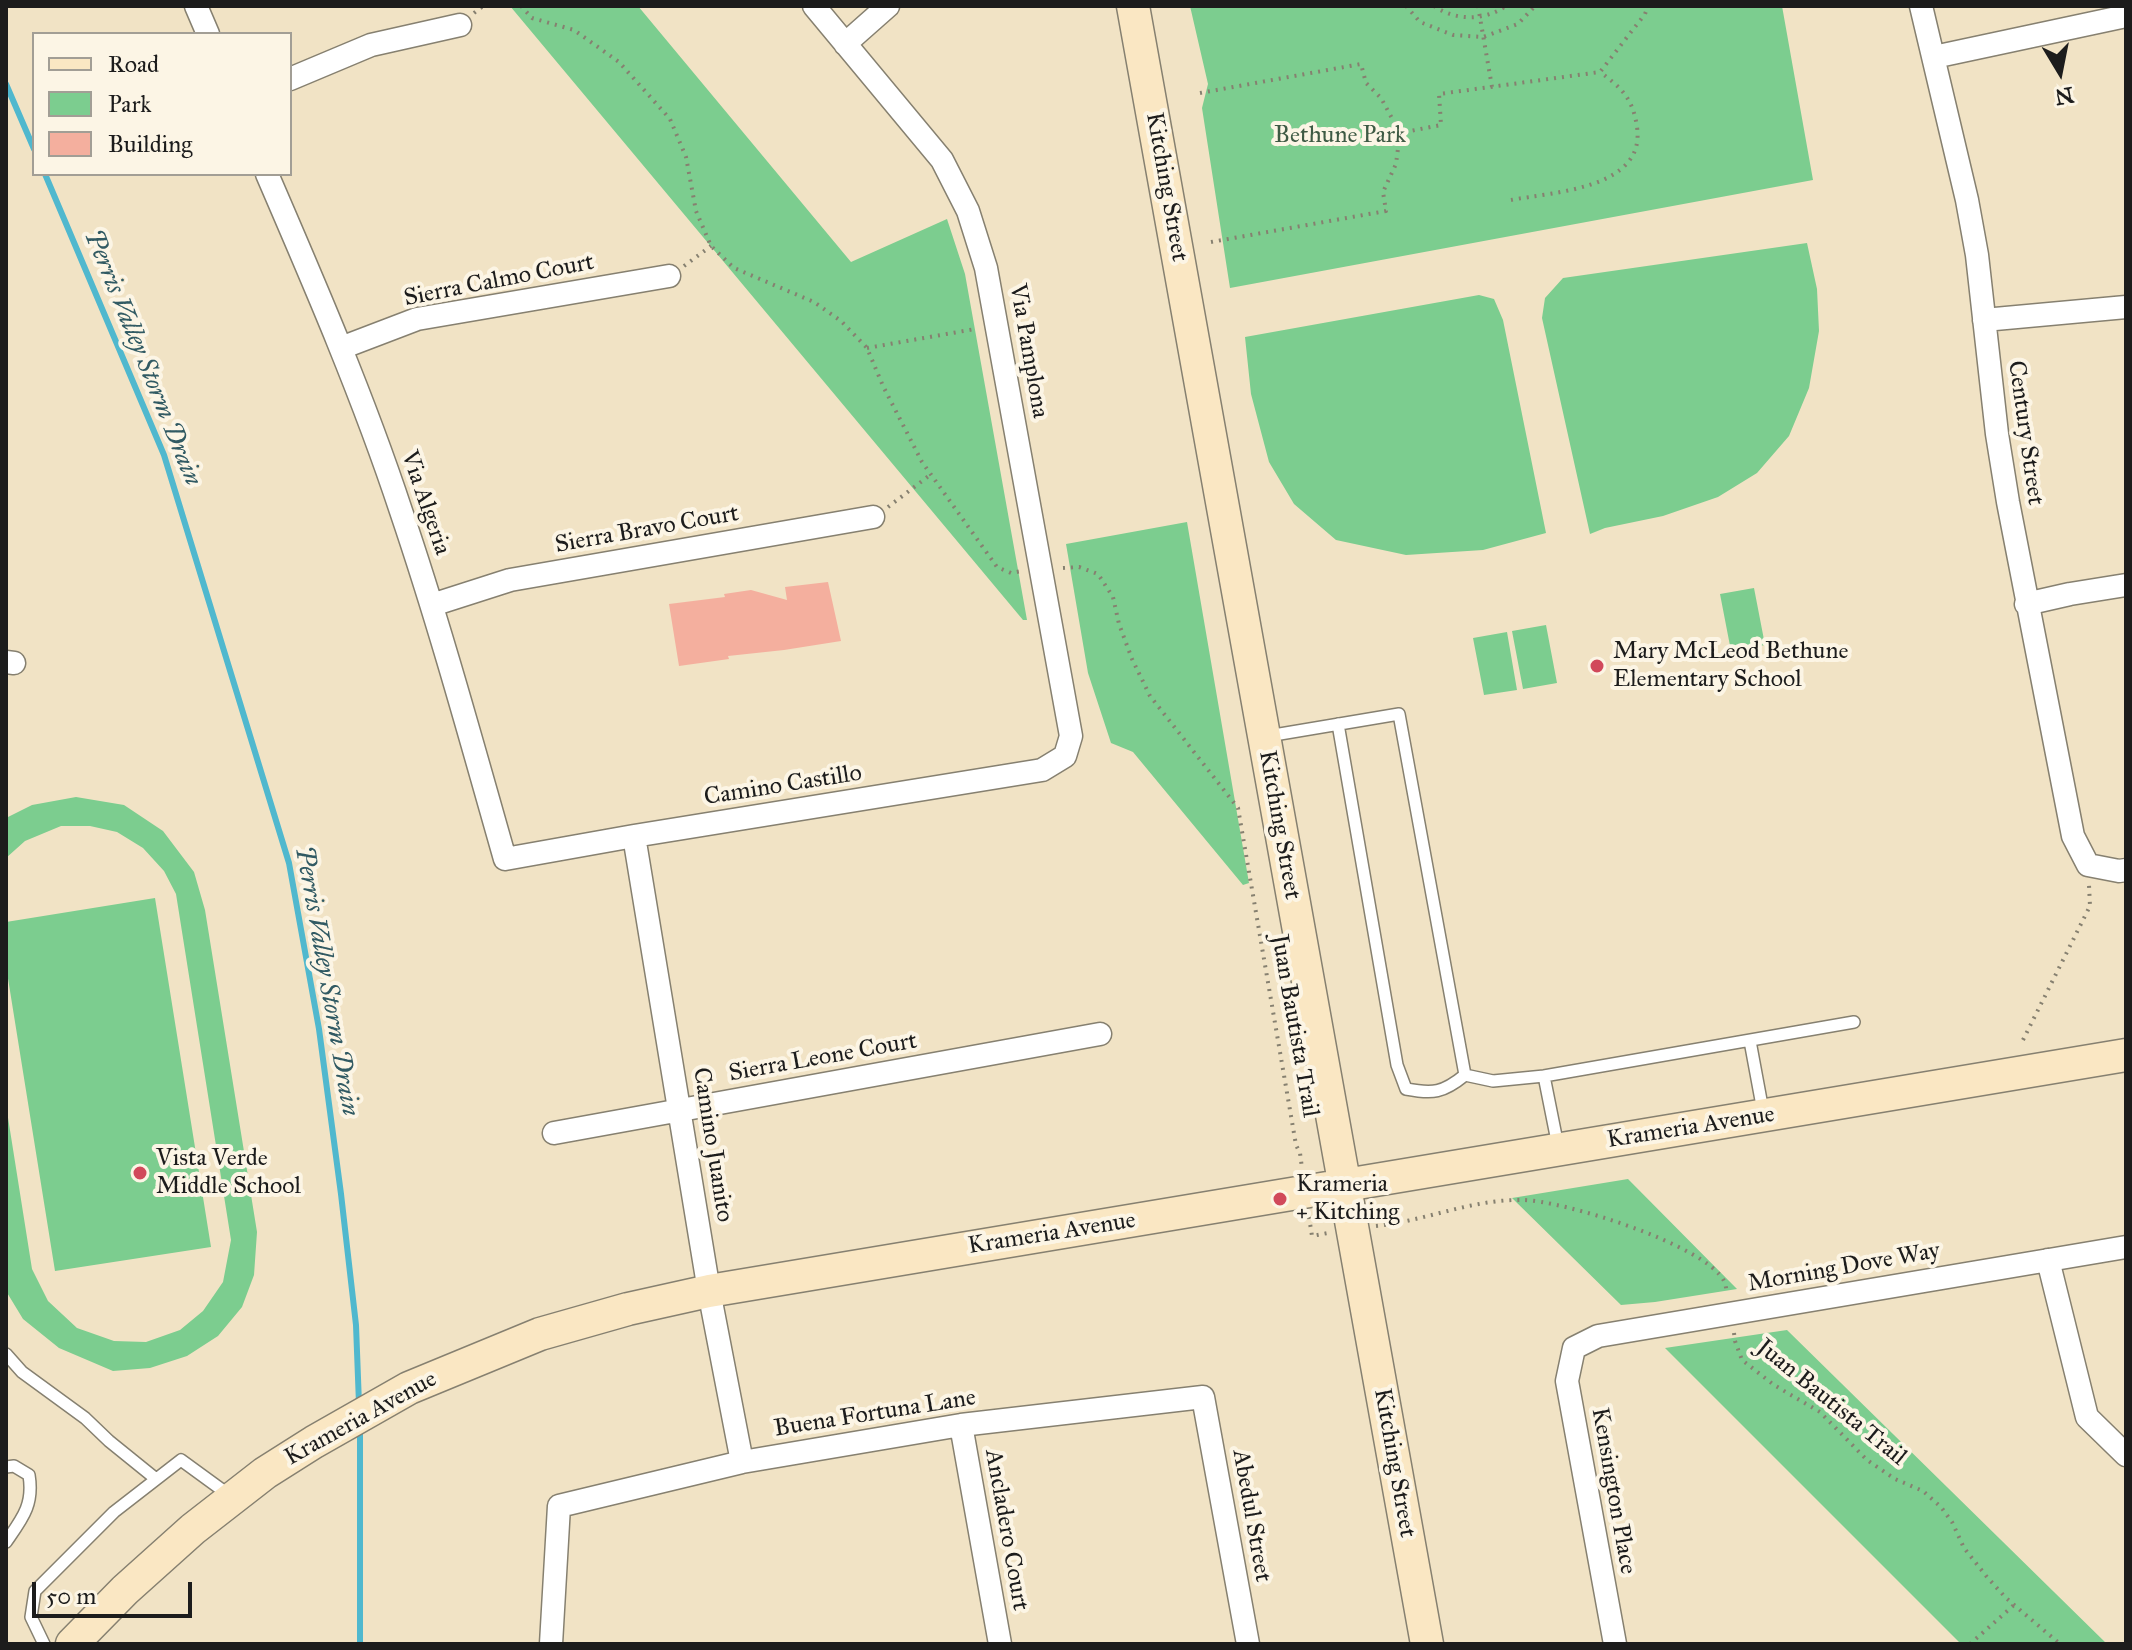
<!DOCTYPE html>
<html>
<head>
<meta charset="utf-8">
<style>
  body { margin:0 }
  #map { position:relative; width:2132px; height:1650px; overflow:hidden; background:#f1e3c5; font-family:"IM FELL Great Primer",serif }
  canvas { display:block }
  .frame { position:absolute; inset:0; border:8px solid #1c1c1c; pointer-events:none }
  .legend { position:absolute; left:32px; top:32px; width:260px; height:144px; box-sizing:border-box; background:#fcf5e5; border:2px solid #a29e95; margin:0; padding:10px 14px; list-style:none; font-size:24px; color:#1c1c1c }
  .legend li { display:flex; align-items:center; gap:16px; height:40px }
  .legend b { width:40px; border:2px solid #a29e95 }
  .north { position:absolute; left:2020px; top:32px; width:80px; height:80px; -webkit-text-stroke:6px #fcf5e5; paint-order:stroke; rotate:170deg; font-size:22px; font-weight:700; line-height:32px; text-align:center; color:#1c1c1c }
  .north::after { content:''; display:block; margin:auto; width:28px; height:36px; background:#1c1c1c; clip-path:polygon(50% 0,100% 100%,50% 72%,0 100%) }
  .scale { position:absolute; left:32px; top:1582px; width:160px; height:36px; box-sizing:border-box; border:4px solid #1c1c1c; border-top:0; padding-left:10px; font-size:24px; line-height:28px; white-space:nowrap; color:#1c1c1c; -webkit-text-stroke:6px #fcf5e5; paint-order:stroke }
</style>
</head>
<body>
<div id="map">
<canvas width="2132" height="1650"></canvas>
<div class="frame"></div>
<ul class="legend">
<li><b style="height:10px;background:#fae7c3"></b>Road</li>
<li><b style="height:22px;background:#7ccd8f"></b>Park</li>
<li><b style="height:22px;background:#f4af9e"></b>Building</li>
</ul>
<div class="north">N</div>
<div class="scale">50 m</div>
</div>
<script>
const ctx = document.querySelector('canvas').getContext('2d');
ctx.lineJoin = 'round';
function paint(path, color) { ctx.fillStyle = color; ctx.fill(path, 'evenodd'); }
function strokePath(path, color, width, dash) { ctx.strokeStyle = color; ctx.lineWidth = width; ctx.lineCap = dash ? 'butt' : 'round'; ctx.setLineDash(dash || []); ctx.stroke(path); }
function drawText(font, color, halo, rows, align = 'center') {
  ctx.font = font + ' "IM FELL Great Primer",serif'; ctx.lineWidth = 8; ctx.setLineDash([]); ctx.textBaseline = 'middle'; ctx.strokeStyle = halo; ctx.fillStyle = color; for (const [text, x, y, turn = 0] of rows) {
    ctx.save(); ctx.translate(x, y); ctx.rotate((+turn || 0) * Math.PI / 180); ctx.textAlign = isNaN(turn) ? turn : align; if (halo) ctx.strokeText(text, 0, 0); ctx.fillText(text, 0, 0); ctx.restore();
  }
}
const green = new Path2D(`
  M510,6h128l213,256 96,-43 18,55 62,346h-4z
  M1190,6h592l31,174 -583,108 -28,-180 6,-24z
  M1807,243l10,46 2,42 -10,57 -20,48 -32,37 -39,24 -55,19 -58,12 -15,6 -48,-216 3,-20 18,-20z
  M1479,295l15,4 9,21 43,213 -63,17 -77,5 -70,-15 -42,-36 -25,-42 -18,-68 -6,-57z
  M1187,522l62,361 -6,2 -110,-133 -22,-9 -23,-70 -22,-129z
  M1754,588l11,57 -34,6 -11,-57z
  M1546,625l11,58 -34,6 -11,-58z
  M1507,632l10,58 -33,5 -11,-57z
  M76,797l48,8 39,26 31,41 11,38 52,322 -3,43 -12,32 -24,29 -31,20 -37,12 -37,3 -54,-23 -36,-29 -17,-28v-186l26,164 16,32 29,27 37,13 32,1 34,-12 23,-19 20,-29 8,-42 -55,-346 -12,-23 -21,-23 -26,-16 -27,-6h-29l-36,15 -19,17v-40l26,-13z
  M155,898l56,349 -156,24 -49,-305v-44z
  M1628,1179l109,110 -82,13 -34,3 -109,-107z
  M1787,1330l320,314h-146l-296,-296z`);
const stream = new Path2D(`
  M6,84l28,65
  M45,174l119,281 125,408 30,166 22,165 15,131 3,79
  M360,1428v216`);
const building = new Path2D(`
  M828,582l13,59 -57,9 -56,6 1,3 -50,7 -10,-62 56,-7 -1,-3 27,-4 36,10 -2,-13z`);
const path = new Path2D(`
  M521,6l11,12 42,12 45,32 51,57 16,38 10,54 15,35 23,22 80,34 27,19 26,27 16,38 39,76 75,105 14,6 11,-2
  M1406,6l14,16 33,13 30,2 35,-13 17,-18
  M1434,6c22,15 50,15 72,0
  M1478,6l14,81
  M474,13l9,-7
  M1200,93l161,-29 5,19 15,15 19,35
  M1511,200c42,-8 135,-11 126,-73 -4,-28 -15,-39 -37,-55
  M1211,242l175,-31 -3,-19 13,-28 4,-31 41,-8 -2,-31 161,-22 45,-58 3,-8
  M684,266l27,-20
  M867,348l108,-19
  M888,507l42,-32
  M1063,568l16,-1 19,7 15,23 6,27 13,35 18,37 88,112 58,337 4,8 2,15
  M2023,1040l67,-134 -1,-21
  M1309,1217l3,19 16,-3
  M1376,1226c49,-5 96,-27 146,-26 40,0 184,45 202,81 2,4 2,8 3,12
  M1734,1333l1,8 7,19 32,25 46,27 47,48 28,19 28,12 18,16 11,15 12,26 23,29 19,21 54,46
  M1970,1644l44,-39`);
const lane = new Path2D(`
  M1338,724l59,341 9,24c27,5 37,4 59,-14
  M1268,736l131,-22 66,361
  M1750,1041l13,70
  M1465,1075l28,6 51,-5 310,-54
  M1544,1076l14,70
  M6,1354l16,18 63,46 24,23 47,38
  M6,1467l8,-1 15,9c5,30 -7,44 -23,67
  M44,1644l-13,-27 4,-26 79,-79 67,-52 48,35`);
const street = new Path2D(`
  M196,6l12,28
  M1921,6l46,194 10,55 20,179 11,68 65,334 15,29 31,6 7,-1
  M845,44l43,-38
  M1934,57l192,-41
  M290,79l81,-34 89,-20
  M267,174c48,111 96,222 134,337 39,115 71,232 104,348l129,-23 408,-66 23,-14 6,-20 -85,-468 -18,-57 -26,-51 -128,-154
  M1984,320l142,-13
  M341,348l76,-29 252,-43
  M2026,604l44,-10 56,-9
  M432,605l78,-25 363,-63
  M6,662l8,1
  M634,836l75,455 33,171
  M554,1133l546,-99
  M2048,1260l39,157 39,38
  M961,1425l39,219
  M551,1644l8,-138 183,-44 219,-37 242,-28 45,247
  M1615,1644l-48,-263 7,-33 24,-12 528,-89`);
const secondary = new Path2D(`
  M1133,6l294,1638
  M72,1644l53,-54 68,-61 72,-56 49,-31 95,-54 131,-54 88,-25 81,-18 1417,-236`);
const markers = [
  [1597,666,8,"#d1495b"],
  [140,1173,8,"#d1495b"],
  [1280,1199,8,"#d1495b"]
];
const parkNames = [
  ["Bethune Park",1340,136]
];
const streetNames = [
  ["Kitching Street",1166,187,80],
  ["Sierra Calmo Court",499,281,-11],
  ["Via Pamplona",1028,351,80],
  ["Century Street",2025,433,82],
  ["Via Algeria",425,503,71],
  ["Sierra Bravo Court",647,530,-10],
  ["Camino Castillo",783,786,-9],
  ["Kitching Street",1279,825,80],
  ["Juan Bautista Trail",1294,1026,80],
  ["Sierra Leone Court",823,1058,-10],
  ["Krameria Avenue",1691,1128,-9],
  ["Camino Juanito",712,1145,81],
  ["Krameria Avenue",1052,1234,-9],
  ["Morning Dove Way",1844,1268,-10],
  ["Juan Bautista Trail",1831,1403,39],
  ["Buena Fortuna Lane",875,1414,-9],
  ["Krameria Avenue",361,1419,-29],
  ["Kitching Street",1394,1463,80],
  ["Kensington Place",1613,1491,80],
  ["Abedul Street",1251,1516,80],
  ["Ancladero Court",1006,1530,80]
];
const poiNames = [
  ["Mary McLeod Bethune",1613,652],
  ["Elementary School",1613,680],
  ["Vista Verde",156,1159],
  ["Middle School",156,1187],
  ["Krameria",1296,1185],
  ["+ Kitching",1296,1213]
];
const waterNames = [
  ["Perris Valley Storm Drain",142,358,68],
  ["Perris Valley Storm Drain",326,981,80]
];
paint(green, '#7ccd8f');
strokePath(stream, '#50b8ce', 6);
paint(building, '#f4af9e');
strokePath(lane, '#868070', 14);
strokePath(street, '#868070', 25);
strokePath(secondary, '#868070', 35);
strokePath(path, '#868070', 4, [2, 6]);
strokePath(lane, '#fff', 11);
strokePath(street, '#fff', 22);
strokePath(secondary, '#fae7c3', 32);
for (const [x, y, r, color] of markers) { const dot = new Path2D(); dot.arc(x, y, r, 0, 2 * Math.PI); ctx.fillStyle = color; ctx.fill(dot); strokePath(dot, '#fcf5e5', 3); }
drawText('24px', '#3e5a44', '#fcf5e5', parkNames);
drawText('24px', '#1c1c1c', '#fcf5e5', streetNames);
drawText('24px', '#1c1c1c', '#fcf5e5', poiNames, 'left');
drawText('italic 26px', '#315a63', '#fcf5e5', waterNames);
</script>
</body>
</html>
